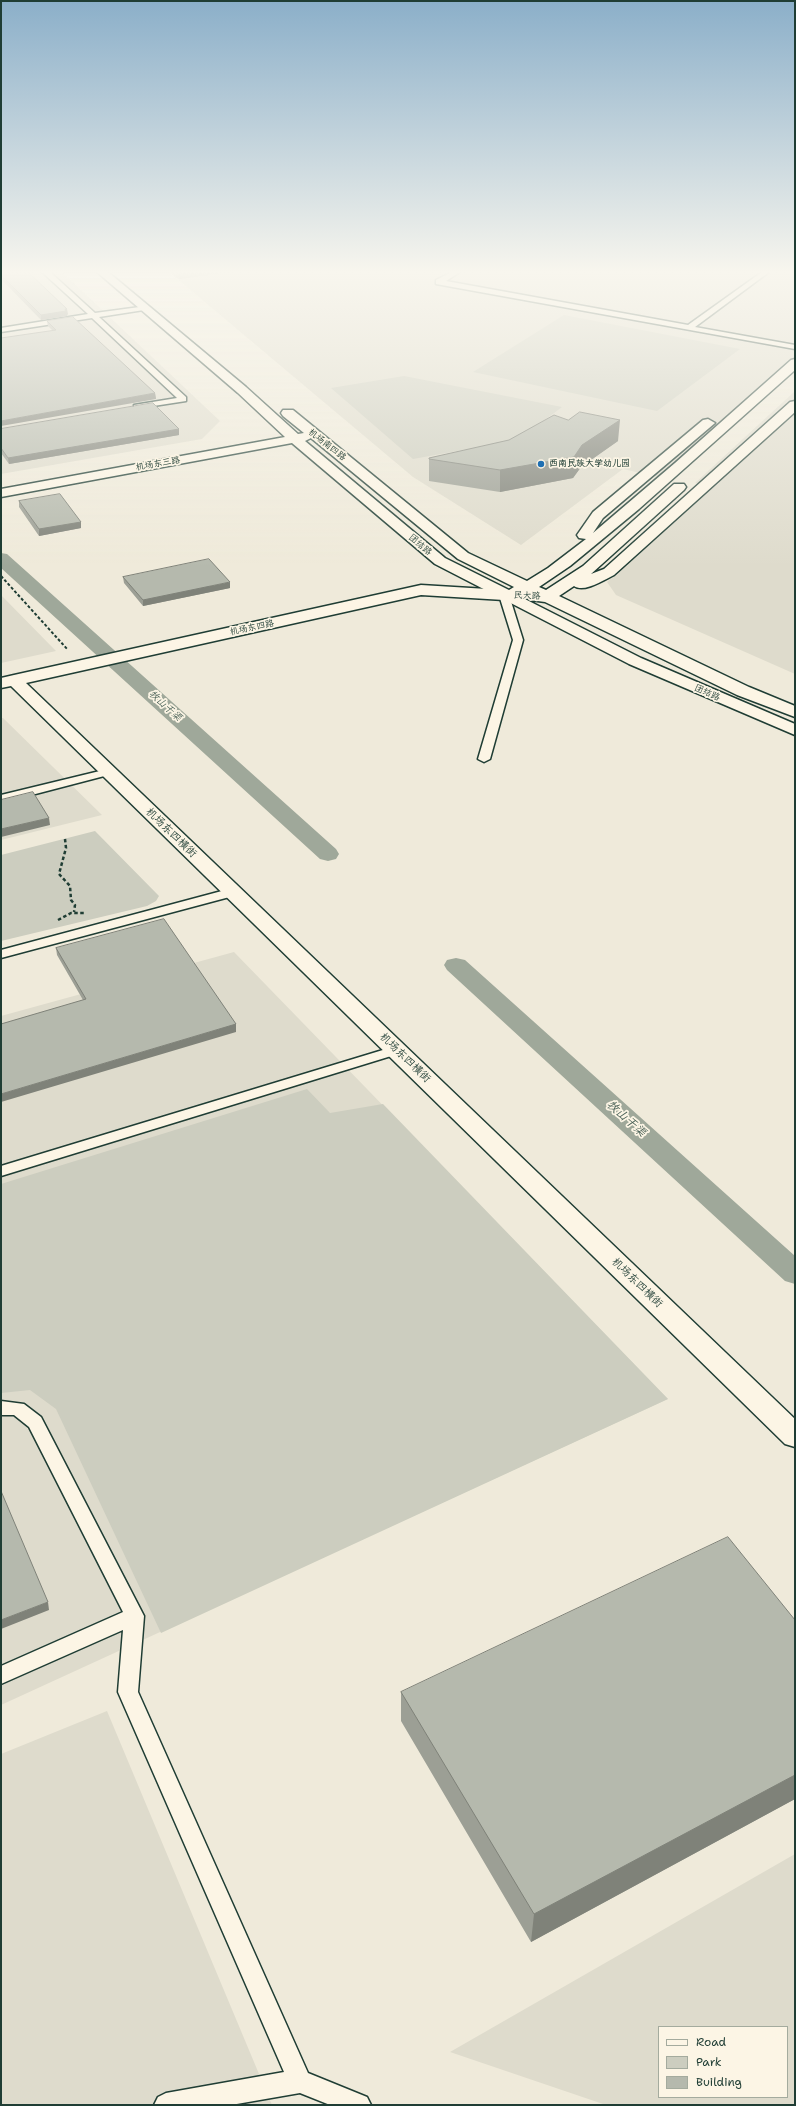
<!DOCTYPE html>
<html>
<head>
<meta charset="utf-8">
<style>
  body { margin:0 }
  #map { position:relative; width:796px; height:2106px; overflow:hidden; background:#efeada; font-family:"Shantell Sans",sans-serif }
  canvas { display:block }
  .frame { position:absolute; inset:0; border:2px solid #1f3d34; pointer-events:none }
  .legend { position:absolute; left:658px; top:2026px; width:130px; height:72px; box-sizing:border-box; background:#fcf5e5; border:1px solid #a4ab9e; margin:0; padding:5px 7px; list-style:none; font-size:12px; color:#1f3d34 }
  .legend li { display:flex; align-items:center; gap:8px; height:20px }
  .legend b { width:20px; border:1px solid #a4ab9e }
</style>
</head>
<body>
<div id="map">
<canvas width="796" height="2106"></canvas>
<div class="frame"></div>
<ul class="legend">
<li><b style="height:5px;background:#fcf5e5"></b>Road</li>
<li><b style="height:11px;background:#cccdbf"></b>Park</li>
<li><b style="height:11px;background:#b5b9ad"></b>Building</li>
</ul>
</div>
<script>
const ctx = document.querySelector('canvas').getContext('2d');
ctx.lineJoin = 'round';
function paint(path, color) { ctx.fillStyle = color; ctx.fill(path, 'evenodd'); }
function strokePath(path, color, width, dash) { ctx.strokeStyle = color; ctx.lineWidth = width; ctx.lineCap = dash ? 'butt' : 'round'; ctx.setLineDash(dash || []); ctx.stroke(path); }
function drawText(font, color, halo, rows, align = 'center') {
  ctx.font = font + ' "Shantell Sans","LXGW WenKai TC",sans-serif'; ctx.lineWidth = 3.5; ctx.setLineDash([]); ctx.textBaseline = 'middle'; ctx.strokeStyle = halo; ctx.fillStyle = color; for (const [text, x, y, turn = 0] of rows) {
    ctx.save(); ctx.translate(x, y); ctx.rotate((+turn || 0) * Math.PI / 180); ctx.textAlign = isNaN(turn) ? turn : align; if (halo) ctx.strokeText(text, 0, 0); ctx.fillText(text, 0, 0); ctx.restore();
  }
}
const built = new Path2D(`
  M1,272h61l158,149 -18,18 -201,35z
  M169,272h626v86l-137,119 -35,-8 -102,76 -108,-68z
  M795,391v283l-179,-79 -9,-13 105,-95 -17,-4z
  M1,595l55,56 -55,12z
  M1,718h2l99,97 -101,25z
  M234,952l434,447 -667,306v-689z
  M107,1711l165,394h-271v-351z
  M795,1854v251h-189l-156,-53zM659,2027h128v70h-128z`);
const green = new Path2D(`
  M564,315l176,34 -83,62 -184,-39z
  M404,376l158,31 -44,33 -105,19 -82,-71z
  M95,831l64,65 -3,5 -9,5 -146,35v-86z
  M307,1089l23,24 53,-9 285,295 -507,234 -105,-224 -26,-19 -29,3v-209z`);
const canal = new Path2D(`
  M1,553l6,1 329,295 3,5 -3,5 -8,2 -8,-2 -319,-291z
  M456,958l9,2 330,296v28l-10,-3 -338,-311 -3,-5 3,-5z`);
const pathFar1 = new Path2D(`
  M1,576l67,74`);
const path = new Path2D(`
  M65,839l1,9 -7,26 11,12 1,14 4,5 -1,7
  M58,920l13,-7h15`);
const lane = new Path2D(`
  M42,272h8l45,41 52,-7v4h-3l-45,7 87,80v4l-52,8v-4l43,-7 -85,-80 -91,14v-4l87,-14z
  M452,272h8l-14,9 242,44 74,-53h7l-74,55 100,18v4l-359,-65v-4z
  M504,592l5,3 14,45 -33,119 -6,3 -6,-3 35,-119 -14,-45z
  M108,769l6,3 -2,2 -111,29v-8z
  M233,888l4,1 2,3 -2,3 -236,63v-8z
  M396,1046l5,1 2,3 -2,3 -400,123v-10z
  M1,1401l23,3 17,13 103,199 -6,76 170,381 59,24 4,8h-41l-30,-12 -69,12h-77l4,-8 8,-4 118,-21 -166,-380 5,-62 -122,54v-18l122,-54 -94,-185 -15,-12h-13z`);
const street = new Path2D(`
  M421,585l83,5 6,2 2,3 -2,3 -6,2 -83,-5 -395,88 769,736v28l-10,-3 -774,-758 -10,2v-10l13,-3z`);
const secondary = new Path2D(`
  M97,272h11l138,115 52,47 6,-1 -21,-17 -2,-3 2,-3h10l175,143 59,28 21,-13 38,-29 -7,-1 -2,-3 16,-23 110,-92 5,-1 7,4 -112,95 -10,15 82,-70 116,-103 4,-1v11l-156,139 -69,57 -31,21 7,3 37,-24 91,-82h10l2,3 -2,3 -93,84 13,-5 186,-167 5,-1v11l-181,163c-10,5 -30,18 -40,11l-15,10 190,91 46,19v11l-58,-22 -192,-93 -15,-2 -2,-3 2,-3 -3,-1 -8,3 122,62 154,66v11l-166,-71 -194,-100 -143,-121 -291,54v-8l284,-52 -47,-44zM311,438l147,121 56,28 -5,3 -64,-32 -140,-117z`);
const wall = new Path2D(`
  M1,272l67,42 -1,1v1l-26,4 -40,-41z
  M170,272h60l-51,7z
  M47,321l108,72 1,6 -104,-69 -4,-4z
  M1,429h178v6l-170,29 -8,-11z
  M618,441l-37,26 -8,11 -73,14 -71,-11v-23z
  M19,501l62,21v6l-42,8 -20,-29z
  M123,577l107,11 -87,18 -19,-23z
  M56,948l180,76v8l-153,-32 -26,-45z
  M795,1620v179l-264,143 -130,-221v-29z`);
const shadedWall = new Path2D(`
  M195,272h35l-51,7v-5z
  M67,309l1,5 -1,1v1l-26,4v-5z
  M155,393l1,6 -155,27v-5z
  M620,420l-2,21 -37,26 -8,11 -73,14v-22z
  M179,429v6l-170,29 -1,-6z
  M81,522v6l-42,8v-7z
  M230,582v6l-87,18v-6z
  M49,818l1,7 -49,12v-8z
  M236,1024v8l-235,70v-8z
  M48,1602l1,8 -48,19v-9z
  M795,1775v24l-264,143 3,-28z`);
const building = new Path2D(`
  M1,272h27l39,37h-2l1,2 -25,4 -40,-40z
  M176,272h19l-16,2z
  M73,317l82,76 -154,28v-83l55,-8 -9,-9z
  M153,403l26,26 -171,29 -7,-10v-19z
  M580,412l40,8 -38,25 -8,12 -74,13 -71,-11v-1l80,-18 45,-25 14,5z
  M60,494l21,28 -42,7 -20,-28z
  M209,559l21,23 -87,18 -20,-23z
  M33,792l16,26 -48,11v-29z
  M164,919l72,105 -235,70v-70l85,-25 -30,-51z
  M1,1491l47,111 -47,18z
  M728,1537l67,83v155l-261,139 -133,-222z`);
const markers = [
  [541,464,4,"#1f6fb2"]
];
const farStreetnames = [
  ["机场南四路",327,445,38],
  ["机场东三路",158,464,-10],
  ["团结路",420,545,40],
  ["民大路",527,596,2],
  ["机场东四路",252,628,-12],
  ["团结路",707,693,24]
];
const farPoinames = [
  ["西南民族大学幼儿园",549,464]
];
const farWaternames = [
  ["牧山干渠",165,706,42]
];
const streetNames = [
  ["机场东四横街",171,833,44],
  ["机场东四横街",405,1058,44],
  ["机场东四横街",637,1283,44]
];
const waterNames = [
  ["牧山干渠",626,1119,42]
];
paint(built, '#dedbcc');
paint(green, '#cccdbf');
paint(canal, '#9fa89a');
strokePath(lane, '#1f3d34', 3);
strokePath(street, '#1f3d34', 3);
strokePath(secondary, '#1f3d34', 3);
strokePath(pathFar1, '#1f3d34', 2, [3, 2]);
strokePath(path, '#1f3d34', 2.5, [3.5, 2.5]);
paint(lane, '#fcf5e5');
paint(street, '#fcf5e5');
paint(secondary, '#fcf5e5');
paint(wall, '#9c9f95');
paint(shadedWall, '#7f8279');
paint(building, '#b5b9ad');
strokePath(building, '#7f8279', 1);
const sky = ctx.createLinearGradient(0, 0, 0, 567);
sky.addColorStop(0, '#8bafc9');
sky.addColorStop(0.48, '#f8f6ee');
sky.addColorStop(1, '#f8f6ee00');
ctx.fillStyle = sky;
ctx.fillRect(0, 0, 796, 567);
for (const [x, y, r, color] of markers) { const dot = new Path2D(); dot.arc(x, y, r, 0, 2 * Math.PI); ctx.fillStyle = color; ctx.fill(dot); strokePath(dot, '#fcf5e5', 1.5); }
drawText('9px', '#1f3d34', '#fcf5e5', farStreetnames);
drawText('bold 9px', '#1f3d34', '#fcf5e5', farPoinames, 'left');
drawText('italic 10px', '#455d53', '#fcf5e5', farWaternames);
drawText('11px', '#1f3d34', '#fcf5e5', streetNames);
drawText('italic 12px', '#455d53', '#fcf5e5', waterNames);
</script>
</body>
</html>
